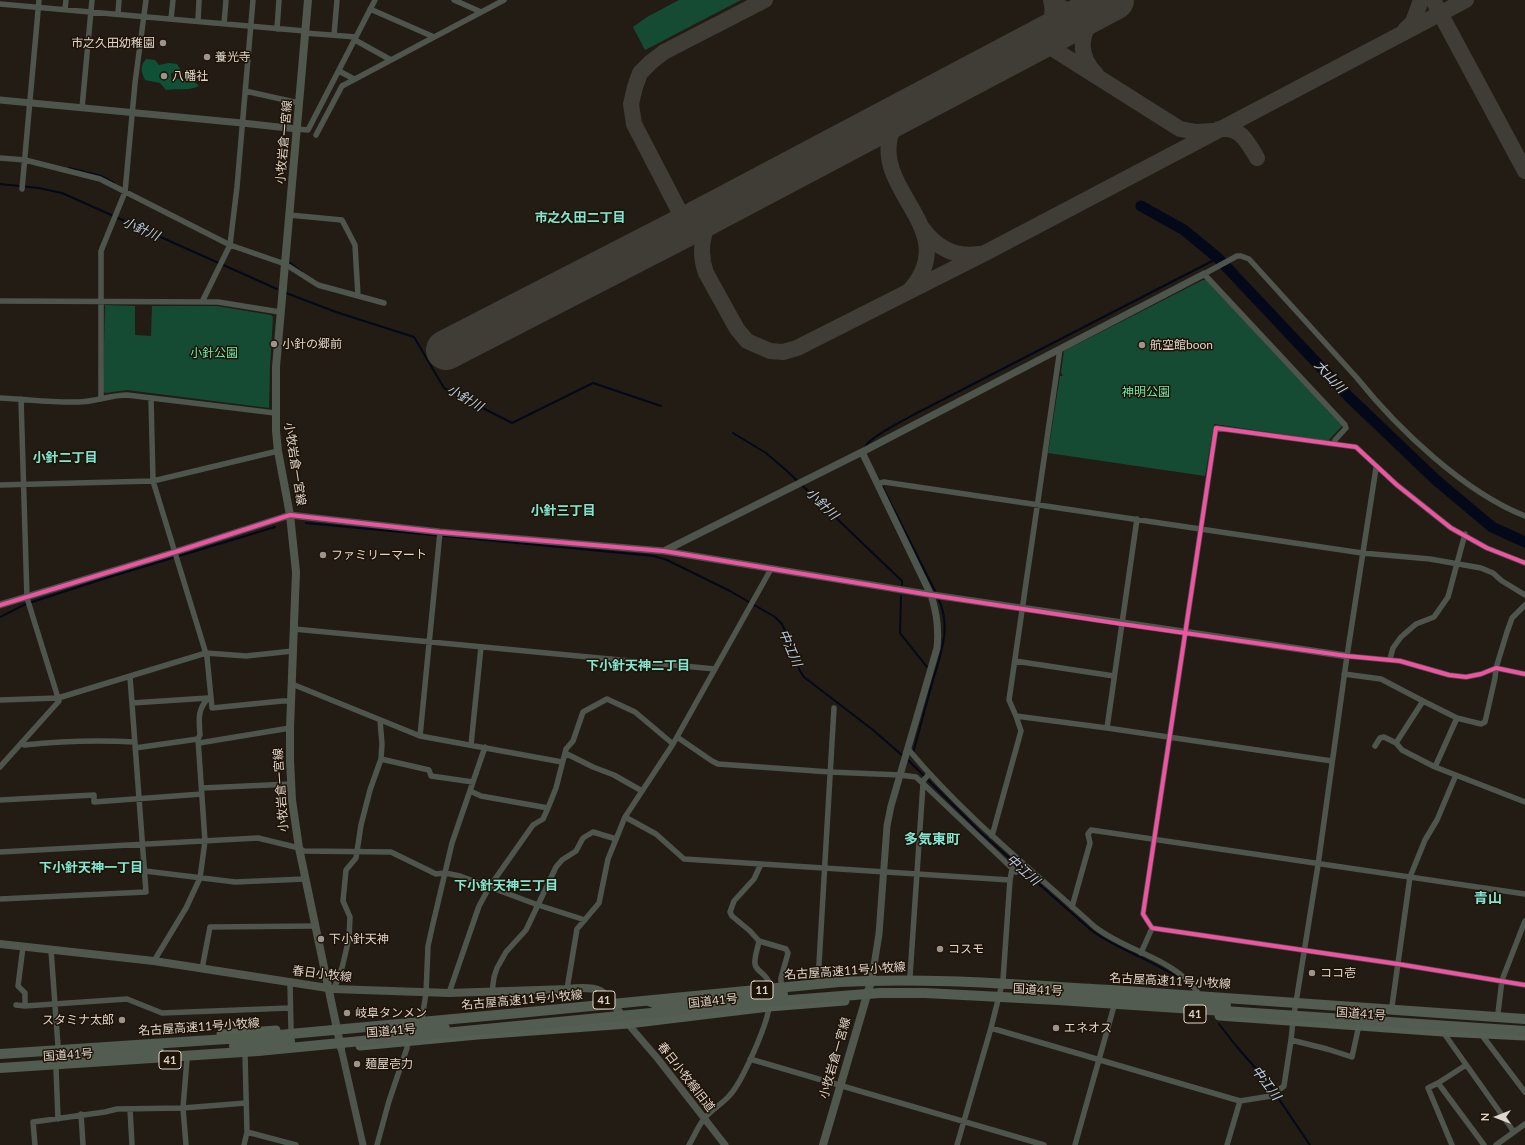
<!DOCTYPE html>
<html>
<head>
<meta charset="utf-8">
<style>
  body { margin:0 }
  #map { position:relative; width:1525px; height:1145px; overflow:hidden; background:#231c15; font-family:Lato,sans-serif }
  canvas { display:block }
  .north { position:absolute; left:1477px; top:1097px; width:40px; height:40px; -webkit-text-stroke:3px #1f1306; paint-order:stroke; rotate:270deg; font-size:11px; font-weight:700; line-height:16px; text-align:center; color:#dfd6ce }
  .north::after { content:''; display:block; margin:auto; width:14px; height:18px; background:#dfd6ce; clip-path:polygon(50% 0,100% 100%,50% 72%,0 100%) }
</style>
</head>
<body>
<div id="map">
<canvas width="1525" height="1145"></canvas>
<div class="north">N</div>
</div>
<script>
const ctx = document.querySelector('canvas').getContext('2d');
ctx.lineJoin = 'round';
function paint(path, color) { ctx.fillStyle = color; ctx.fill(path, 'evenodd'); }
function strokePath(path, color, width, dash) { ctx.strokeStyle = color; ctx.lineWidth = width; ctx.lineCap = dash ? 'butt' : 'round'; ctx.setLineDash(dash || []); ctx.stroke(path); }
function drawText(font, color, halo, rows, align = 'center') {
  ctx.font = font + ' Lato,"Noto Sans JP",sans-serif'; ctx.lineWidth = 3; ctx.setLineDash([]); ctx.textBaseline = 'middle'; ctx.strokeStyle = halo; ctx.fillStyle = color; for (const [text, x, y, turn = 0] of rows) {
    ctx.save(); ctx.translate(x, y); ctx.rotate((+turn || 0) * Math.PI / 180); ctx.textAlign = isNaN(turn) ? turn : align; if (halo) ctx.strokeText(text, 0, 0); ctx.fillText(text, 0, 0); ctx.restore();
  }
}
const green = new Path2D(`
  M679,0h62l-96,50 -12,-23 14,-10z
  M1203,280h3l136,146 -14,15 -114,-17 -9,52 -157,-23 12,-77h3l-2,-4 3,-21z
  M105,305l30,1v29l16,1 1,-30h65l54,9 2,2 -3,49 -1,42 -142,-18 -22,3 -2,-3z`);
const forest = new Path2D(`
  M146,59l9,1 4,5 10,-2 8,1 5,8 -11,1v5l23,3 5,5c-10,5 -21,2 -33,4l-6,-7 -15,-3c-4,-8 -5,-14 1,-21z`);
const stream = new Path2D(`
  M69,168l32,8 13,7
  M0,184l39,4 23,5 215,96
  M290,263l12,9
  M286,293l50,19 78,25 30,51 68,35 81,-40 68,23
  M733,433l33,20 21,18 115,110v4
  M864,449c3,-11 39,-28 49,-34l305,-157
  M881,484l55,109
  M306,523l348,33 13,4 63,31 45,26 7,7 5,11 13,36 4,6 69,53 30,26
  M901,596l-1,37 27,34
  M0,617l26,-13 77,-25 172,-52
  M913,753c6,-22 12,-44 18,-66 8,-29 22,-59 7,-89
  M907,759l73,73 111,98c28,21 63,30 92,51
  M1219,1024l18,23 29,33 44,65`);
const river = new Path2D(`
  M1141,206l43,24 34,28 130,138 88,84 56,47 33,15`);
const taxiway = new Path2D(`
  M1053,0c8,12 24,12 37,12
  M1433,0l92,171
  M1405,30l8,-8 8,-22
  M1044,37c6,-12 11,-23 7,-37
  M1039,40l141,89 16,3 17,-1
  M1096,74c-23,-23 -13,-48 7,-68
  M908,109c-7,9 -15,16 -18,28 -14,57 73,95 19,154
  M1219,129c22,-2 28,12 38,29
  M712,213c-9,20 -14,38 -6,60l31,56 10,12 23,10 13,1 14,-4 190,-96 479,-252
  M687,226l-53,-102 -3,-20 4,-17 5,-14 11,-11 13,-10 101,-52
  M923,229c14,19 33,29 57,25`);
const runway = new Path2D(`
  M446,350l241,-124 427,-226`);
const minor = new Path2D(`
  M454,0l27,12
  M0,4l305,27
  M65,9l1,-9
  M370,9l64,28
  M118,14l1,-14
  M171,19l2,-19
  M198,21l1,-21
  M224,24l2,-24
  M277,29l2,-29
  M305,33l51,4
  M334,35l3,-35
  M355,40l36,20
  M339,71l15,8
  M245,91l54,12
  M82,108l10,-108
  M297,129l11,1 67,-130
  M316,135l26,-49 162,-86
  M0,158l25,2 75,19 130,66 55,19 33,21 66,18
  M22,189l17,-189
  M289,215l53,5 13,25 3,51
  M0,301l218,1 62,10
  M202,302l28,-57 7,-58 16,-187
  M0,398c26,1 52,5 78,4 17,0 32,-7 49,-7l148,18
  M151,398l2,83
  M101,399v-148l24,-59 10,-109 11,-83
  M1334,444l1,-4 11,-12 -1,-3 -141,-151 33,-18h4l8,3 108,119c41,51 107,114 168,138
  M153,481l54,176 5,51 70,-7h9
  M877,484l7,-2 478,71 68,6 51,9 12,5 9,8 23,14
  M0,485l153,-4 125,-30
  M1525,563l-38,-15 -36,-20 -54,-43 -41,-38 -140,-19 -73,486 9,14 246,36 127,21
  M294,629l421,40
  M1347,656l53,5 49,14 17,2 15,-3 15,-6 29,6
  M1390,659l3,-11 8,-11 15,-13 18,-7 14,-20 17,-63
  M1015,661l99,15
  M1344,674l37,5 42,22
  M292,684l128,52 142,26
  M0,700l58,-2 148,-45 40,3 47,-5
  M132,703l76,-5
  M1016,716l91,12 225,33
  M1107,728l30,-209
  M420,736l20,-204
  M677,737l35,24 6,3 112,8 70,3 16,2 100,95
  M22,742l2,3c38,-4 73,-5 111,-3
  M199,743l91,-15
  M1396,743l6,7 33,17 90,35
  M471,745l10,-98
  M1375,746l5,-8 4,-1 12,6 27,-42 34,17 24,6 4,-2 10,-44 1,-10 11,-36 5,-14 13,-13
  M135,748l63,-9
  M908,749c55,66 123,120 187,178 28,22 67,29 93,54 4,3 7,8 10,12
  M565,753l28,14 21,8 28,16
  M381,759l48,11 2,6 42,6
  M0,767l59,-66 -32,-103 -6,-199
  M1435,767l22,-49
  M202,788l89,-4
  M470,791l11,5 67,12
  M0,800l94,-5v7l108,-8
  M625,817l31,17 28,25 326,21
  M992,836l29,-105 -5,-15 -7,-16 51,-351
  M0,852l258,-14 41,10 5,3 87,1 45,22 9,-1 15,3 78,29 47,15
  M761,864l-7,15 -20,22 -4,11 2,4 18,15 9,10 27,8 2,4 -7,25v6
  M145,871l90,11 70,-3
  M0,899l146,-7 -16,-215
  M1072,907l18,-64 -2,-9 3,-4 434,64
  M759,941c-1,7 -5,16 -4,23 1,8 12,9 15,21
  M23,947l-5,39 7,7v13
  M51,950l7,96
  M1141,953l11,-25
  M154,961l32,-53 14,-30 5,-37 -7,-102 2,-4c-1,-16 -3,-24 8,-37l3,-1
  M202,969l8,-42 106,-1
  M910,976l13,-192v-3l6,-7
  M818,981l16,-273
  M290,983l1,46
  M334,989l8,-21 7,-30 1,-21 -7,-16 3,-31 10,-12 5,-33 9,-35 11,-31 1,-15 -2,-24
  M567,989l10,-60 22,-26 9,-44 17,-42 48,-73 98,-175
  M492,992l2,-15 3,-9 9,-16 20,-22 30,-63 6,-7 14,-9 7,-13 10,-6 23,7
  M449,993l30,-87 11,-20 43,-61 10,-6 5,-11 8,-20 10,-39 7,-8 10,-29 24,-13 28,13 38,32
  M16,1005l9,1 102,-7 35,14 128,-5
  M1392,1006l18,-129 15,-37 12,-20 19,-45
  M1498,1013l4,-33 23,-59
  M422,1019l4,-26 2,-47 4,-18 20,-85 33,-96
  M991,1028l249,73 31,-5 13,-10 7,-46 2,-19 25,-156 29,-209 29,-188
  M1443,1032l71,100
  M1481,1034l44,58
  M1291,1040l36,9 25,8 7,-32
  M750,1059l294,86
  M56,1068l2,51
  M1438,1083l46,62
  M130,1109l2,36
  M81,1114l2,31
  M247,1132l49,13
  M35,1145l-2,-23 72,-10 12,-3 66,-1 63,-5
  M186,1145l-3,-37 4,-49
  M244,1145l3,-13 -2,-78
  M377,1145l12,-44 18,-53v-6
  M689,1145c5,-8 9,-19 15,-26 7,-9 18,-15 25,-23 13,-13 38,-71 40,-89
  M957,1145l34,-117 12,-48 7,-100 2,-11
  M1075,1145l39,-139
  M1227,1145l13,-44
  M1452,1145l-24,-57 10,-5 28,-18
  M1496,1145l29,-21`);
const tertiary = new Path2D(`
  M0,100l242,23 55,6
  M862,452l69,143c6,18 8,34 6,53l-46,158 -4,20 -8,108 -7,44
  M664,551l198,-99 342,-178
  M0,605l175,-53 115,-37 150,17 224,19 269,44 414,61
  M628,1024l30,35 67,86
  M341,1048l22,97`);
const secondary = new Path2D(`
  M308,0l-32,367v64l2,20 12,64 6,57 -6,156v32l2,40 7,48 42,200
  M0,944l154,17 180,28 115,4 118,-4c37,-4 37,2 58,31
  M823,1145l49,-167`);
const trunk = new Path2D(`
  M1219,1016l224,16 82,4
  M221,1034l55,-4
  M360,1046l118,-11 150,-11 141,-17 76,-6`);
const motorway = new Path2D(`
  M1058,1000l9,-5 159,10
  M649,1001l10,4 124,-11
  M372,1034l73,-6
  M64,1059l95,-8`);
const motorwayBridge = new Path2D(`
  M234,1046l56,-5
  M0,1054l257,-17 262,-24 320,-31c91,-5 181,3 272,8 138,9 276,20 414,29
  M0,1068l258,-17 507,-49 115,-9h45l133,7 467,31`);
const cycleway = new Path2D(`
  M1525,563l-38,-15 -36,-20 -54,-43 -41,-38 -140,-19 -73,486 9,14 246,36 127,21
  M0,605l175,-53 115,-37 150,17 224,19 267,44 191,29 225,32 53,5 49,14 17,2 15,-3 15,-6 29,6`);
const markers = [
  [163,43,4,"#9d958d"],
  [207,57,4,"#9d958d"],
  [164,76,4,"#9d958d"],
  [274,344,4,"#9d958d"],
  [1142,345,4,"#9d958d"],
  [323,555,4,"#9d958d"],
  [321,939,4,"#9d958d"],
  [940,949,4,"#9d958d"],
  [1312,973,4,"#9d958d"],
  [347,1013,4,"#9d958d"],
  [122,1020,4,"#9d958d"],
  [1056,1028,4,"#9d958d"],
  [357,1064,4,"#9d958d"]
];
const shields = [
  [762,990,22],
  [604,1000,22],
  [1195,1014,22],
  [170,1060,22]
];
const shieldNames = [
  ["11",762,990],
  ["41",604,1000],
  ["41",1195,1014],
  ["41",170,1060]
];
const poiNames = [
  ["市之久田幼稚園",155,43,"right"],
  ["養光寺",215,57],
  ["八幡社",172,76],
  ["小針の郷前",282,344],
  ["航空館boon",1150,345],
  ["ファミリーマート",331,555],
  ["下小針天神",329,939],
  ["コスモ",948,949],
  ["ココ壱",1320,973],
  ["岐阜タンメン",355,1013],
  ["スタミナ太郎",114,1020,"right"],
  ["エネオス",1064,1028],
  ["麺屋壱力",365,1064]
];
const streetNames = [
  ["小牧岩倉一宮線",284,142,-85],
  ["小牧岩倉一宮線",295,464,81],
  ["小牧岩倉一宮線",281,790,-94],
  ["名古屋高速11号小牧線",845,971,-4],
  ["春日小牧線",322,974,7],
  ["名古屋高速11号小牧線",1170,981,3],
  ["国道41号",1038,990,3],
  ["名古屋高速11号小牧線",522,1000,-5],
  ["国道41号",713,1001,-6],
  ["国道41号",1361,1014,4],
  ["名古屋高速11号小牧線",199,1027,-4],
  ["国道41号",391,1031,-5],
  ["国道41号",68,1055,-4],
  ["小牧岩倉一宮線",835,1058,-74],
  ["春日小牧線旧道",686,1077,52]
];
const parkNames = [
  ["小針公園",214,353],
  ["神明公園",1146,392]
];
const neighbourhoodNames = [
  ["市之久田二丁目",580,218],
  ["小針二丁目",65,458],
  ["小針三丁目",563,511],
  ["下小針天神二丁目",638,666],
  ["下小針天神一丁目",91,868],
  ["下小針天神三丁目",506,886]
];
const waterNames = [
  ["小針川",141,229,24],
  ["大山川",1330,377,47],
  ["小針川",465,398,30],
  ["小針川",822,504,44],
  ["中江川",790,648,67],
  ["中江川",1023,870,41],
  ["中江川",1266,1083,53]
];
const quarterNames = [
  ["多気東町",932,839],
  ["青山",1488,898]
];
paint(green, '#164b33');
paint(forest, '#0e5136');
strokePath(stream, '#030918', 2);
strokePath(river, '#030918', 11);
strokePath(taxiway, '#403d36', 16);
strokePath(runway, '#403d36', 40);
strokePath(minor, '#4e554d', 5.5);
strokePath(tertiary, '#4e554d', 7);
strokePath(secondary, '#50584e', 8);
strokePath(trunk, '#545e52', 9);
strokePath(motorway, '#535c50', 10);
strokePath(motorwayBridge, '#535c50', 10);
strokePath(cycleway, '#f153a3', 4);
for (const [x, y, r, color] of markers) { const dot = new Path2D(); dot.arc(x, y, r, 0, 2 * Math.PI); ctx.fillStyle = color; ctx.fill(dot); strokePath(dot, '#1f1306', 1.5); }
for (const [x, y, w] of shields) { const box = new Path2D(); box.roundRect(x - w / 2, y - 9, w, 18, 3); ctx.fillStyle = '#1f1306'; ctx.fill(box); strokePath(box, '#dfd6ce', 1); }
drawText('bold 11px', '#dfd6ce', null, shieldNames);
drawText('12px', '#dfd6ce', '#1f1306', poiNames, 'left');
drawText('12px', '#dfd6ce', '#1f1306', streetNames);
drawText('12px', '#6feaaf', '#1f1306', parkNames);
drawText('bold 13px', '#81e7d4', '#1f1306', neighbourhoodNames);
drawText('italic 13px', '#b3d2f2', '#1f1306', waterNames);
drawText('bold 14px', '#81e7d4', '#1f1306', quarterNames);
</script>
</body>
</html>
